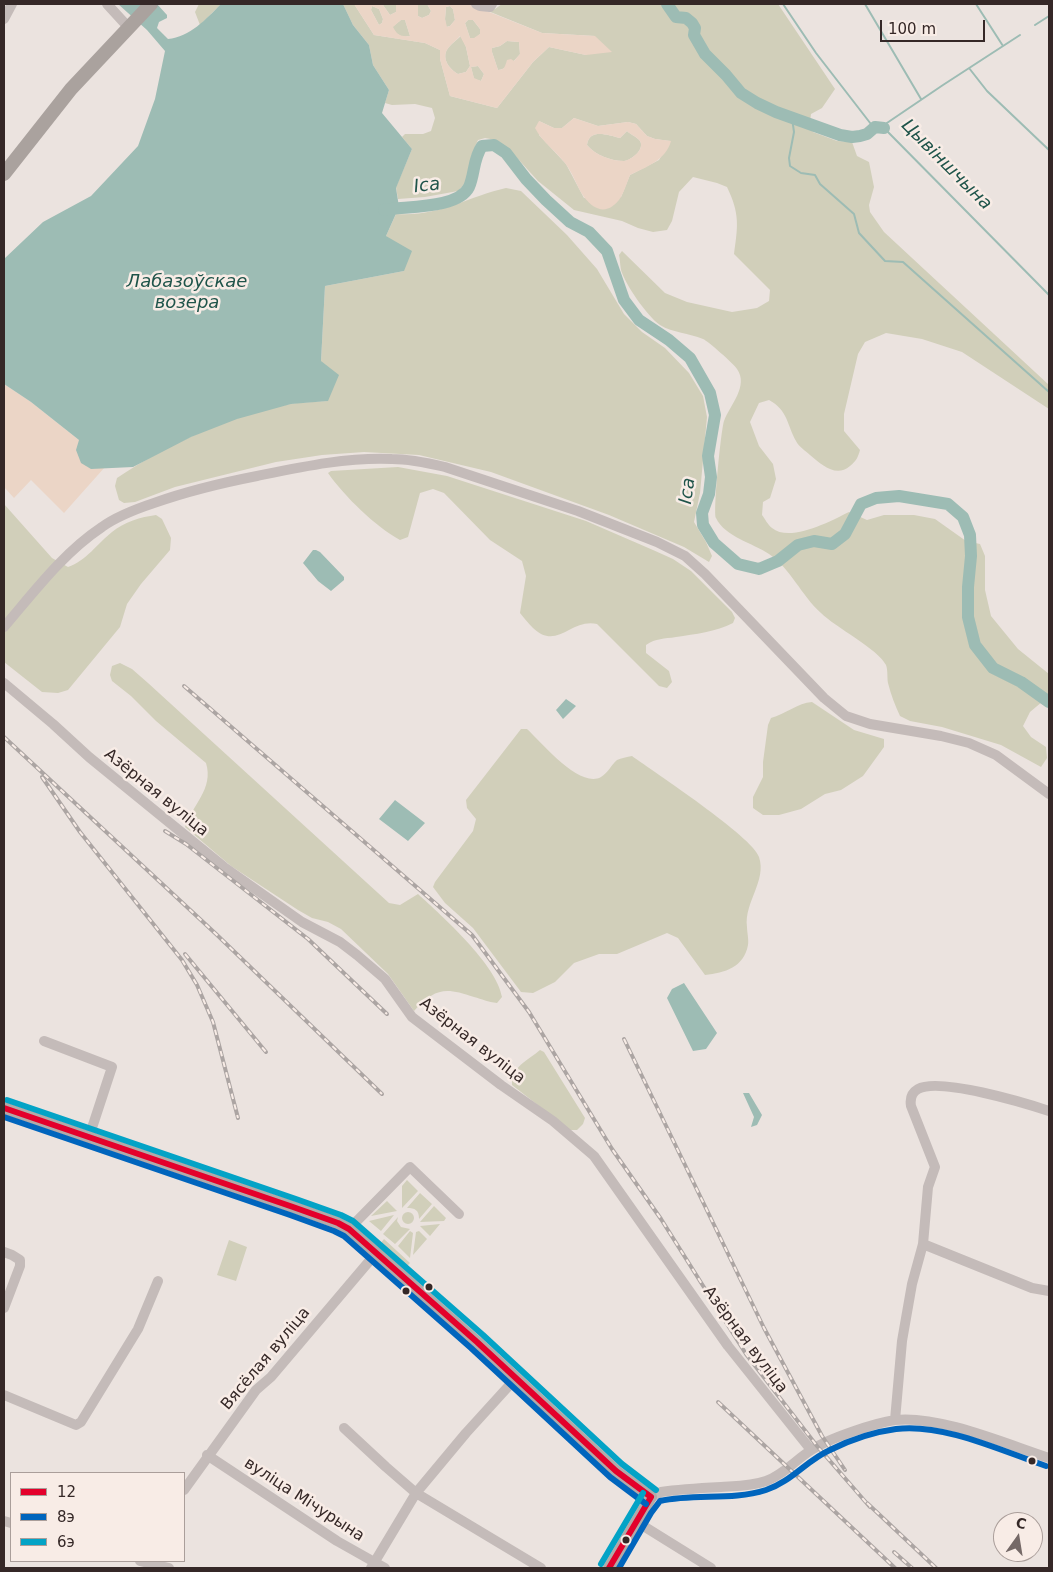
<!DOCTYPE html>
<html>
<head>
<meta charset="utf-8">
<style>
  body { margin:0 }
  #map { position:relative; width:1053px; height:1572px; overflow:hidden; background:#ebe3df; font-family:"DejaVu Sans",sans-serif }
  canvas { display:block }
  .frame { position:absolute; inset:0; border:5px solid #352827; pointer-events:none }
  .legend { position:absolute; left:10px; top:1472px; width:175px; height:90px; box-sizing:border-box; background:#f8ece6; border:1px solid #aa9e9a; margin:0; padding:6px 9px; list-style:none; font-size:15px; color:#352827 }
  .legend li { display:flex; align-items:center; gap:10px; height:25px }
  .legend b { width:25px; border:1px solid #aa9e9a }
  .north { position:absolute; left:993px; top:1512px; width:50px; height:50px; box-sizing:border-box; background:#f8ece6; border:1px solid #aa9e9a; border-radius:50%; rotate:13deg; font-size:14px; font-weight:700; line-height:20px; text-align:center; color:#352827 }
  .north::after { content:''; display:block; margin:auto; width:18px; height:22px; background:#756967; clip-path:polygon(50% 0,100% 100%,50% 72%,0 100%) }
  .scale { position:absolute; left:880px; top:20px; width:105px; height:22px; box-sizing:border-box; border:2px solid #352827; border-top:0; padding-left:6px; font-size:15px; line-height:18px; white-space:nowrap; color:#352827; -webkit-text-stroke:4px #f8ece6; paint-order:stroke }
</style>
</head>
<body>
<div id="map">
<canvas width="1053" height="1572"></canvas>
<div class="frame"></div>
<ul class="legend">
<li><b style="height:6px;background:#e4002b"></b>12</li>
<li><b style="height:6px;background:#0065bd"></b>8э</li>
<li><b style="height:6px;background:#03a3c6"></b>6э</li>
</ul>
<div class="north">С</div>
<div class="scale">100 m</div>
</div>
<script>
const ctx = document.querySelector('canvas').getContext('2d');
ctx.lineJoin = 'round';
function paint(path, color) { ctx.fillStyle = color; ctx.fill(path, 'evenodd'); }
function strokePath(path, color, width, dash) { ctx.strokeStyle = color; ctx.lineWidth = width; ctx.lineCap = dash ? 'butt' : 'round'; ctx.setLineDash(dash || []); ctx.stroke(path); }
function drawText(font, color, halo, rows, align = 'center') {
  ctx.font = font + ' "DejaVu Sans",sans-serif'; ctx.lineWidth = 5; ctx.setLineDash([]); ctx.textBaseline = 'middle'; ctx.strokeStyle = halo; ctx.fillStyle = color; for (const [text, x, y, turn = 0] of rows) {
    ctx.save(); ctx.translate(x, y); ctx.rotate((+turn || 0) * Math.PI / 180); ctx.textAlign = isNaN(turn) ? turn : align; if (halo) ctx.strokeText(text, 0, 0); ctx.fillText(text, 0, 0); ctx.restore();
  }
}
const green = new Path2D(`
  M199,4h22l-21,21 -5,-13z
  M343,4h11l20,31 51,8 15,7v9l10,37 47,12 36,-46 16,-15 37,8 9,-19 -53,-3 -54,-22 7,-2 7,-5h276l57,85 -13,19 -11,6 -1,8 3,10 24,9 15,1 5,14 12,6 5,25 -5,18 1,7 14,20 165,153v24l-87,-57 -40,-13 -36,-6 -21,9 -7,12 -14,60v17l16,19c-2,7 -3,10 -10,16 -14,12 -28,-1 -40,-11 -4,-4 -11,-8 -14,-14 -9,-16 -8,-31 -27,-41l-10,3 -9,19 9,24 14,18 3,15 -6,19 -7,4 -1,13c3,4 6,10 10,13 18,15 59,-7 77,-16l18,8 17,-5h30l21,4 31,22 14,3 5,12v34l6,26 27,33 31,25v22l-19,16 -7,14 8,11 15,10 1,11 -6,9 -40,-22 -59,-18 -32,-6 -10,-5c-5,-11 -9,-21 -12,-33 -1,-5 0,-13 -2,-18 -8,-16 -51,-38 -65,-52 -20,-18 -30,-44 -52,-59 -16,-11 -44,-17 -53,-36 -3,-6 5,-88 8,-97 6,-16 25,-35 13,-52 -3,-5 -29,-28 -34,-30 -14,-6 -30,-6 -43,-14 -13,-9 -35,-41 -39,-55 -1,-5 -1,-11 -2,-15l3,-4 43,42 22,9 45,10 25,-4 12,-7 1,-11 -36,-36c4,-28 6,-40 -7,-67l-10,-4 -24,-6 -14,15 -7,29 -5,9 -14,2 -15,-4 -16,-7 -48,-11 -36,-29 -29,-32 -13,-9 -11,-2 -7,2 -6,14 -5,27 -9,10 -33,6 -27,2 -2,-12 16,-38 -10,-12 3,-3h18l8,-3 4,-13 -3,-10 -17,-4 -23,1 -7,-2 4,-13 -16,-25 -4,-20 -16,-20zM574,118l24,8 30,-4 8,2 11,12 8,3 15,2 -11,19 -29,15 -9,22 -37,1 -18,-34 -27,-29v-14l15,7h8z
  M385,4h11v8l-6,3 -7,-10z
  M418,4h9l4,7 -2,4 -7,3 -4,-2z
  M372,6l7,3 4,10 -1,4 -3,2 -8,-15z
  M450,6l3,3 2,11 -5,6 -4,1 -1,-8 1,-12z
  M401,20h4l5,16 -8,1 -6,-4 -4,-6z
  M468,20h5l7,9v5l-6,5 -4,-1 -5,-15z
  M461,36l5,11 4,19 -4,6 -8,2c-9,-5 -18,-17 -9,-27 3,-4 8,-7 12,-11z
  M507,41l12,1 1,12c-5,6 -14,16 -22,16l-6,-18v-4l8,-2z
  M478,66l6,8 -3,7 -7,-2 -3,-12z
  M627,131c3,3 10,6 13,10 5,8 -8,19 -16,20 -13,0 -29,-6 -37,-16 2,-17 21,-10 33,-7z
  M506,188l15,3 46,44 30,34 27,45 18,18 23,16 24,25 14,23 4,21 -7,76 -6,29 12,20 6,14 -3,6 -25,-15 -75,-32 -118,-43 -72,-17 -55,-3 -42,3 -46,7 -101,25 -40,15 -11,1 -5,-3 -4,-14 2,-8c51,-34 112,-62 173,-74 12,-2 26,-2 38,-3l-7,-40 4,-75 79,-15 -18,-35 10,-22c44,3 70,-17 110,-26z
  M398,467l49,9 139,45 67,29 20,9 18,12 41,41 3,6 -2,5c-17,9 -38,11 -57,14 -12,2 -20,1 -30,8v8l23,18 3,11 -5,6 -8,-2 -62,-62c-26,-6 -40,27 -64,4 -5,-5 -9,-10 -13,-15l6,-37 -4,-15 -32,-21 -46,-47 -11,-4 -13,4 -12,44 -8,3c-24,-13 -56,-44 -72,-67l3,-2z
  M4,504l48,54 16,9c18,-6 30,-24 44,-35 12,-10 29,-15 44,-17l6,4 9,19 -1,12 -29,34 -14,20 -7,23 -52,63 -10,3 -16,-1 -38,-30z
  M120,663l12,6 16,14 241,220 11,2 18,-11c24,22 79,71 84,103l-5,6c-9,-1 -15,-4 -23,-6 -29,-10 -39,-9 -60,14l-26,-37 -47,-45 -13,-7 -16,-4 -14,-8 -67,-44 -46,-39c7,-22 29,-38 21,-64l-50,-42 -25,-25 -19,-15 -2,-6 2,-9z
  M812,702l42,28 30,9v8l-21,29 -22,14 -16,4 -24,15 -22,6h-16l-10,-7v-11l10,-20v-15l5,-37 3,-7c14,-4 27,-15 41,-16z
  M521,729h6c15,14 53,60 74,48 7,-4 10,-12 16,-17 4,-2 10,-3 15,-4 22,16 121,81 127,101 8,24 -15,45 -12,70 0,5 2,13 1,18 -4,22 -23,28 -43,30l-27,-37 -11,-5 -50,21h-18l-25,9 -19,19 -22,11 -12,-1 -48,-64 -28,-25 -12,-16 2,-5 38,-51 3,-12 -9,-11 -1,-8z
  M540,1050l4,2 41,66 -2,6 -6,6h-7l-58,-45c0,-19 15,-24 28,-35z
  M407,1180l11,11 -16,17v-22z
  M420,1193l12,11 -13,15c0,-9 -4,-11 -12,-11z
  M387,1201l10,10 -26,5z
  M434,1206l12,12 -2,3 -24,1z
  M402 1218a6 6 0 1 1 12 0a6 6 0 1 1-12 0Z
  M394,1215l-13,16 -12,-10z
  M398,1217l-1,4 4,6 9,2 -15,15 -12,-10z
  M440,1224l-10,12 -10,-10z
  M410,1231l3,2 -3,25 -12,-12z
  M419,1231l8,8 -14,16 3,-23z
  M384,1239l26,24 -5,5 -21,-18 -4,-6z
  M229,1240l18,7 -11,34 -19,-6z`);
const sand = new Path2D(`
  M354,4h31l-2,1 7,10 6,-3v-8h22v12l4,2 7,-3 2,-4 -4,-7h42l73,29 53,3 17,16 -26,3 -37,-8 -16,15 -36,46 -47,-12 -10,-37v-9l-15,-7 -51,-8zM372,6l7,3 4,10 -1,4 -3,2 -8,-15zM450,6l3,3 2,11 -5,6 -3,1 -2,-8 1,-12zM401,20h4l5,16c-9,1 -13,-1 -17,-9zM468,20h5l7,9v5l-6,4h-4l-5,-15zM460,36l6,11 4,19 -4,6 -8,2c-9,-5 -18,-17 -9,-27 3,-4 8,-7 11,-11zM507,41l12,1 1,12 -6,7 -3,-2 -4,1c-2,6 -2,10 -9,10l-6,-18v-4l8,-2zM478,66l6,8 -3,7 -7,-3 -3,-11z
  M574,118l24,8 30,-4 8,2 11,12 8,3 16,2c-5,19 -25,26 -41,34 -3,7 -5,15 -9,22 -11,17 -25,16 -37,0 -7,-10 -11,-24 -19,-34 -9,-12 -23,-21 -30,-35l4,-7 15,7h8zM627,131c3,3 10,6 13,10 5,9 -9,19 -16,20 -13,0 -29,-6 -37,-16 2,-17 21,-10 33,-7z
  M4,384l27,18 48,38 12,29 14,-2 -41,46 -33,-33 -17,18 -10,-11z`);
const water = new Path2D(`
  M118,4h39l10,11v3l-8,4 -2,6 11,11c22,-2 38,-20 53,-35h122l10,21 16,20 4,20 16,25 -7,23 30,36 -16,39 3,19 -13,29 26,15 -8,20 -79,15 -4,75 18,14 -11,26 -37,3 -54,15 -46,18 -58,30 -42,2 -10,-6 -5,-13 3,-10 -48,-38 -27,-18v-125l39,-37 48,-26 47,-50 17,-47 10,-48 -18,-21z
  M313,550h3l4,2 24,25v3l-13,11 -13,-10 -15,-18z
  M566,699l10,7 -13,13 -7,-9z
  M395,800l30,23 -17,18 -29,-22z
  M684,983l33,50 -11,16 -13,2 -26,-53 5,-9z
  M743,1093h6l13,22 -5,10 -6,2 3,-10z`);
const stream = new Path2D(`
  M783,4l33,49 58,75
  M865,4l56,95
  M976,4l27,42
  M1035,25l14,-9
  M969,68l18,23 62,59
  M792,118l2,14 -5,26 1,8 11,7 14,2 5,9 34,30 5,19 26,28 18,1 146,130
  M881,127l62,-42 77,-50
  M884,128l165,167`);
const river = new Path2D(`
  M667,4l9,13 10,1 6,5 3,5 -1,7 11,19 21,21 15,18 16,10 19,9 64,23 12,2 8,-1 7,-2 8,-7 9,1
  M384,210c22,-4 74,-1 85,-23 6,-14 4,-28 13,-41l12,-1 12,8 20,26 20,21 24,22 19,10 18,19 17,49 15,20 30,20 21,18 20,35 5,22 -7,41 3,21 -2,17 -7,19 1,12 11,18 24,21 21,5 19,-8 20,-16 16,-4 18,3 13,-10 16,-30 15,-6 23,-2 49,8 15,13 7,18 1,21 -3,31v30l7,28 18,23 28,14 28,20`);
const minor = new Path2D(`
  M107,4l22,24
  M476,4l4,2 10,1 2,-3
  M4,19l8,-15
  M4,627c30,-35 59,-74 98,-100 15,-11 34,-18 52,-24 34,-12 67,-20 103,-27 44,-9 90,-19 135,-17 18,0 36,4 53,8l133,44 79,31 28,14 20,18 119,124 22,18 24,8 71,12 28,7 27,12 53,39
  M4,683l49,41 36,33 135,110 78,55 38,20 17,13 28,24 27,38 89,68 52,36 41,35 134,190 83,104
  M44,1041l68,26 -23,70
  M349,1229l61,-62 49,47
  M923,1244l109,44 17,3
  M4,1252l8,3 8,5v6l-16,42
  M4,1395l72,30 5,-3 57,-93 20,-48
  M895,1420l7,-79 10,-57 11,-40 5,-57 7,-20 -24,-61c-1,-6 0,-13 7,-17 21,-12 107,14 131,22
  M344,1428l42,39 30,26 125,75
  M207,1455l130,86 48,27
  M184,1490l72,-100 15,-13 106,-125
  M651,1497l10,-5c20,-3 40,-4 60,-5 15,-1 31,-1 45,-6 19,-7 30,-22 47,-32 17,-11 62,-26 82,-29 44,-5 111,24 154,38
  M4,1521l7,2
  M637,1522l74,46
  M140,1561l29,7
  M371,1568l45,-75 50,-60 50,-55`);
const major = new Path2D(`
  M4,1108l289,99 45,16 11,6 128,113 139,129 35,26 -42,71`);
const highway = new Path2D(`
  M4,174l67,-85 80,-85`);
const rail = new Path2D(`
  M184,686l288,249 57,77 83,137 49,70 85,135 71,92 53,61
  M4,737l212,197 166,160
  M42,777l38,55 102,128 15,25 16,37 25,96
  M165,831l21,13 122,95 79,75
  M185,954l81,98
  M624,1039l140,289 58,108 23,34
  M718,1402l177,166
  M867,1503l69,65
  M894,1552l18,16`);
const bus1 = new Path2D(`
  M4,1108l289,99 45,16 11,6 128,113 139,129 35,26
  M609,1568l42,-71`);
const bus2 = new Path2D(`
  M4,1117l286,98 44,16 10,5 127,112 139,129 36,27
  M619,1568l32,-55 9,-12c35,-8 71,0 106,-11 25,-8 41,-30 64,-40 20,-10 43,-18 66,-21 47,-6 106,22 150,37`);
const bus3 = new Path2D(`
  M7,1100l289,99 45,16 12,6 130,114 139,129 34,26
  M601,1564l42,-71`);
const markers = [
  [429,1287,4.5,"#352827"],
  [406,1291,4.5,"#352827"],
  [1032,1461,4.5,"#352827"],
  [626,1540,4.5,"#352827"]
];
const streetNames = [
  ["Азёрная вуліца",156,793,39],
  ["Азёрная вуліца",472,1041,38],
  ["Азёрная вуліца",745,1340,53],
  ["Вясёлая вуліца",266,1359,-50],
  ["вуліца Мічурына",304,1500,33]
];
const waterNames = [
  ["Цывіншчына",946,165,45],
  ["Іса",427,186,-7],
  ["Лабазоўскае",187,282],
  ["возера",187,303],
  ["Іса",688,491,-82]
];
paint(green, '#d1cfba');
paint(sand, '#ebd5c6');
paint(water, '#9dbcb4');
strokePath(stream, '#9dbcb4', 2);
strokePath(river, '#9dbcb4', 12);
strokePath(minor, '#c4bbb9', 10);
strokePath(major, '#b3aaa8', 12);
strokePath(highway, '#aaa29e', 14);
strokePath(rail, '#aca5a3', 4);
strokePath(rail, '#f8ece6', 2, [5.5]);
strokePath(bus1, '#e4002b', 6);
strokePath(bus2, '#0065bd', 6);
strokePath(bus3, '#03a3c6', 6);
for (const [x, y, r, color] of markers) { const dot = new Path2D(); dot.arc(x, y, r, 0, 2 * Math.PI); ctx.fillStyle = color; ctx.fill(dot); strokePath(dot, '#f8ece6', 2); }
drawText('16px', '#352827', '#f8ece6', streetNames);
drawText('italic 18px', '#1f544a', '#f8ece6', waterNames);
</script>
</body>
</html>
